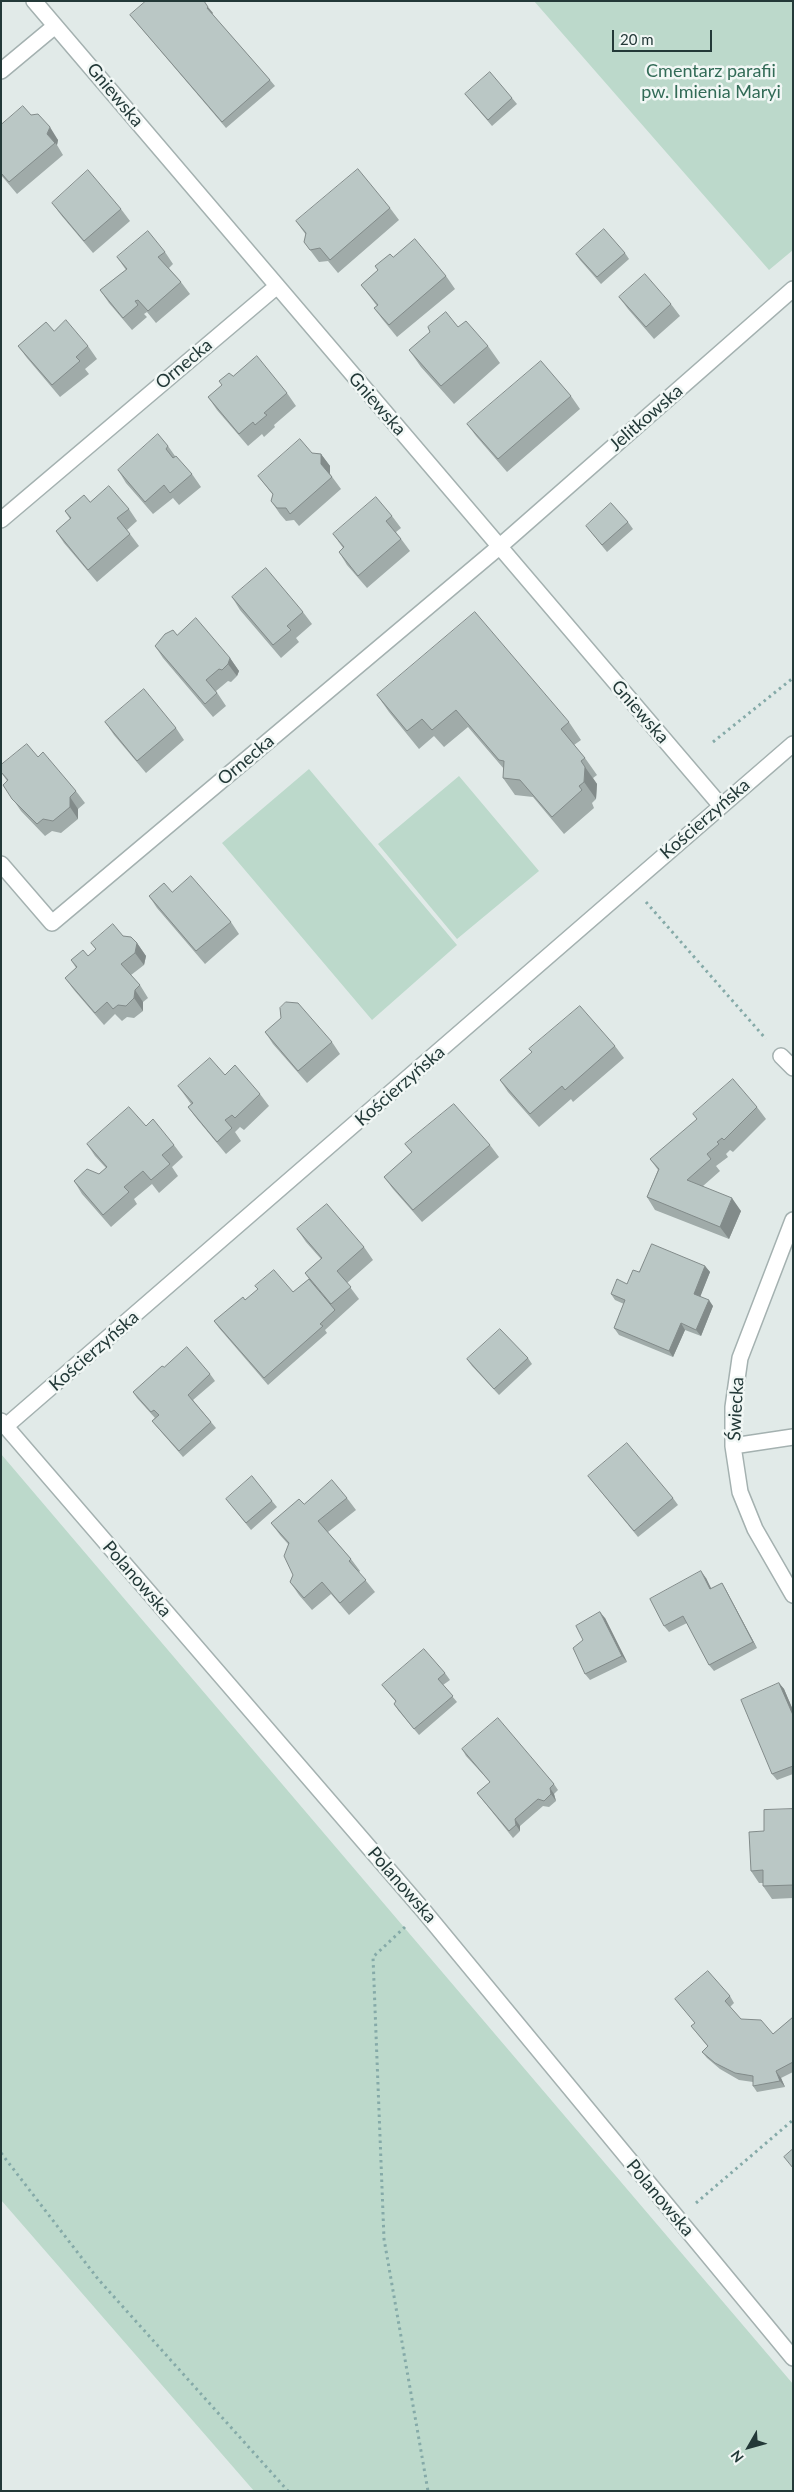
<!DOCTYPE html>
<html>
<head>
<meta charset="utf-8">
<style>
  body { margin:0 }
  #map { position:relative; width:794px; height:2492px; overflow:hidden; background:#e1eae8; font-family:Lato,sans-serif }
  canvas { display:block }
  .frame { position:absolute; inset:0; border:2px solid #233938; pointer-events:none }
  .north { position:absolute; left:724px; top:2422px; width:50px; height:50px; -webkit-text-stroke:4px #f1f7f5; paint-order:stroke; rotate:232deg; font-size:14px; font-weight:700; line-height:20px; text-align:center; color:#233938 }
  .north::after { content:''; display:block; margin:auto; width:18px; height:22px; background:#233938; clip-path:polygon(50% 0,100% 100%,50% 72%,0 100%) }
  .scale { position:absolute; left:612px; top:30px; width:100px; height:22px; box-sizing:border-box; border:2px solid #233938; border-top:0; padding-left:6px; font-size:15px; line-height:18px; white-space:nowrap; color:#233938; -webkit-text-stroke:4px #f1f7f5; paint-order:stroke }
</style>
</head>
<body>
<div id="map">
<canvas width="794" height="2492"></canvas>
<div class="frame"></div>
<div class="north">N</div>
<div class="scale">20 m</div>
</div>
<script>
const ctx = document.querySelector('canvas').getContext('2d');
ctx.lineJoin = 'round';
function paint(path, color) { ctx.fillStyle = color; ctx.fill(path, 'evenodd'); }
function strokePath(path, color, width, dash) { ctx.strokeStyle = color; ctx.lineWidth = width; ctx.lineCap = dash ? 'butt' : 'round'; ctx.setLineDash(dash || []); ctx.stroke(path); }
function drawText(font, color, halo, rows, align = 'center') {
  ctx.font = font + ' Lato,sans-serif'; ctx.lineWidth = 5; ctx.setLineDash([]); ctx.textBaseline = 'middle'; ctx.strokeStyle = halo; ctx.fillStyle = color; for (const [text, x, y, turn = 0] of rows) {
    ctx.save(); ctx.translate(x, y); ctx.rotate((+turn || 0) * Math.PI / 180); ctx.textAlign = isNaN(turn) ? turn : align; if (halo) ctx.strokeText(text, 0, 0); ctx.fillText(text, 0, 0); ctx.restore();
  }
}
const green = new Path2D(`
  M534,1h259v249l-24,20z
  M309,769l148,176 -85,75 -150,-177z
  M459,776l80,95 -82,68 -79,-95z
  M1,1454l792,930v107h-539l-253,-291z`);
const path = new Path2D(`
  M713,742l80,-64
  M646,902l120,137
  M405,1927l-32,30 11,282 44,252
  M1,2153l97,126 190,212
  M696,2203l97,-83`);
const minor = new Path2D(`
  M34,1l687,805
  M1,71l54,-45
  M1,520l275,-233
  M1,864l51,59 447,-376 294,-258
  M781,1056l12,12
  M793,1220l-53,138 -7,49v39l7,46 15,37 38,66
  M1,1421l422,489 370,448
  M6,1426c263,-226 524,-455 787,-682
  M733,1446l60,-9`);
const wall = new Path2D(`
  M213,13l-1,1 58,66 5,6 -49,42 -91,-107 -5,-6z
  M465,94l47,4 5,6 -25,22 -22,-26z
  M31,115l27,25 -1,5 6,10 -46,39 -16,-19v-50z
  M52,203l69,6 9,12 -37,32 -32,-38z
  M390,208l9,12 -61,53 -10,-12 -9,1 -15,-20 2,-7 -10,-14z
  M165,252l8,12 -4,4 12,14 9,12 -34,29 -9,-11 -3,2 3,3 -15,13 -23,-27 -9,-13 26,-20 -9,-13z
  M625,253l4,6 -28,25 -21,-24 -4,-6z
  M393,257l53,19 9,13 -58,48 -14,-17 -9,-12 3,-2 -16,-21 17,-15 -3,-4z
  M619,297l52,7 9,12 -26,23 -26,-30z
  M458,327l30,19 12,17 -46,41 -33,-37 -12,-17z
  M54,331l34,15 9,13 -12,10 4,5 -29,23 -33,-39 -9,-12z
  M233,376l54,17 9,13 -22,19 1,2 -11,10 -2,-3 -14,12 -31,-36 -9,-13z
  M571,396l9,13 -73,63 -31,-36 -9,-12z
  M168,446l7,10 17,18 9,13 -22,18 -6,-7 -20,16 -27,-31 -8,-13z
  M312,453l9,1 9,12v8l11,15 -42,37 -5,-6 -8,1 -6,-7 -9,-13 2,-6 -15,-19z
  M90,502l39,7 8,12 -10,9 12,16 -42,36 -33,-39 -8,-12 14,-12 -5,-8z
  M392,516l9,12 -5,4 14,19 -43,37 -20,-23 -8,-13 4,-4 -10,-14z
  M628,522l5,7 -26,23 -21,-26z
  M232,597l71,15 9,12 -16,14 3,4 -18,16 -41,-48z
  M177,635l53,23 9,13 -2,5 -6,6 -3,-1 -12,10 10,15 -13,11 -50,-59 -8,-12z
  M377,695l192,27 12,18 -7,5 11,13 12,17 -4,3 4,6 -1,15 -4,4 2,5 -30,26 -31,-37 -18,-2 -12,-17 1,-9 -36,-42 -24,20 -10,-11 -15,13 -30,-37z
  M105,722l71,6 8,12 -38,33 -32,-38z
  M38,757l38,34 9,12 -7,6v10l-17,14 -9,-2 -7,5 -24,-25 -18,-26 4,-4 -6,-9z
  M172,892l59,30 8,12 -34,30 -48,-56 -8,-12z
  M123,936l14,7 9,13 -2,9 -13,10 9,10 8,13 -5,4v9l-9,7 -7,-1 -5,4 -7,-7 -11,11 -30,-35 -9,-12 11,-10 -5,-8 17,-4 8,-7 -5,-6z
  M265,1032l67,10 8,12 -33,29 -34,-39z
  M615,1046l9,12 -51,44 -2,-3 -32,28 -31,-35 -8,-12z
  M225,1075l35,19 9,12 -25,24 -4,-3 -5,5 6,9 -15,13 -29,-35 -9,-12 3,-3 -13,-18z
  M757,1107l9,12 -33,33 -3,-2 -4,4 2,3 -12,9 4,5 -17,15 38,25 -12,28 -74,-29 -8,-13 11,-27 -8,-11z
  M146,1126l28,19 9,12 -11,10 6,9 -19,17 -7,-9 -18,15 3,5 -26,23 -29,-33 -8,-13 25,-7 7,-6 -11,-12 -8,-12z
  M405,1144l85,1 9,12 -77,65 -29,-33 -9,-12 28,-24z
  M297,1229l67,18 9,13 -26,23 12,16 -34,31 2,3 -59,52 -49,-57 -5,-7 31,-21 48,-8 16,-13 -4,-6 16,-14 -15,-17z
  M705,1266l5,6 -10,24 13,10 -12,30 -16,-6 -12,27 -54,-22 -5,-7 10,-24 -9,-4 -4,-6 16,-10 12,-12z
  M528,1358l4,6 -33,31 -27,-29 -5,-7z
  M164,1367l46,7 5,7 -22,19 23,28 -33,29 -26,-30 -5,-6 3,-3 -18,-20 -4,-6z
  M588,1476l85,22 5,7 -40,32z
  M347,1498l9,12 -28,22 23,27 9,12 -1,1 16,20 -26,23 -18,-21 -19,16 -13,-15 -9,-13 3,-7 -5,-31 -8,-9 -9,-12 33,-19z
  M226,1499l46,2 5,6 -26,23z
  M706,1578l5,11 11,-6 4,7 31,58 -43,23 -5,-6 -22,-42 -18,9 -5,-6z
  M605,1618l22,44 -37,18 -5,-6 -2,-34z
  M445,1673l5,7 -7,5 14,17 -38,33 -21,-25 -4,-6 2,-2 -14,-17z
  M779,1683l5,6 9,21v64l-16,6 -5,-6z
  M462,1749l92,35 4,6 -4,4 2,7 -7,6 -6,-1 -23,20v5l-7,7 -36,-45 13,-11 -24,-26z
  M793,1809v89l-21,1 -9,-13v-3h-4l-8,-12 13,-40z
  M730,1996l4,7 -4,4 11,12 32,15 20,-17v55l-12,6 4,9 -28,5 -4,-6v-4l-14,-2 -19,-11 -13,-11 -5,-6 6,-5 -17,-21 4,-3 -20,-24z`);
const shadedWall = new Path2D(`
  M208,7l5,6 -2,2 -4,-7z
  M50,127l8,13 -1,5 -10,-11z
  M321,454l9,12v10l-9,-12z
  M230,658l9,13 -2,5 -9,-12z
  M585,767l12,17 -1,15 -12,-17z
  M70,797l8,12v10l-8,-12z
  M137,943l9,13 -2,9 -9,-12z
  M135,990l8,12v9l-9,-13z
  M732,1198l9,13 -12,28 -9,-12z
  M705,1266l5,6 -11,28 -5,-6z
  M709,1300l4,6 -12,30 -5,-6z
  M681,1323l4,7 -12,27 -4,-6z
  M701,1571l5,7 9,18 -5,-7z
  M722,1583l4,7 31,58 -4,-6z
  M600,1612l5,6 22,44 -5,-6z
  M779,1683l5,6 9,21v5z
  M550,1788l4,6 2,7 -5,-7z
  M515,1819l5,7v5l-4,-6z
  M776,2071l5,7 4,9 -5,-6z`);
const building = new Path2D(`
  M146,1h58l4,6 -1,1 63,72 -48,42 -92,-107z
  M490,72l22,26 -24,22 -23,-26z
  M23,106l8,9 7,-1 12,13 -3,7 8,9 -46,39 -8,-9v-48z
  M358,169l32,39 -60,52 -10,-12 -10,2 -6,-8 2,-9 -10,-12z
  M88,170l33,39 -37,32 -32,-38z
  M604,229l21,24 -28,24 -21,-23z
  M148,231l17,21 -7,5 23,25 -33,29 -10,-11 -3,1 3,4 -15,13 -23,-28 27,-21 -10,-12z
  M415,239l31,37 -57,49 -15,-17 4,-3 -17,-20 17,-15 -3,-4 15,-12 3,3z
  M645,274l26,30 -25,23 -27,-30z
  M446,312l12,15 8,-6 22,25 -47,40 -32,-36 21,-18 -2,-5z
  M66,320l22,26 -12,11 4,4 -28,24 -34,-39 28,-24 8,9z
  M257,356l30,37 -23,20 3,2 -12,10 -2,-3 -14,12 -31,-37 14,-12 -3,-4 10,-8 4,3z
  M541,361l30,35 -73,63 -31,-35z
  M158,434l10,12 -2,3 7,9 3,-2 16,18 -22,19 -6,-8 -19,17 -27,-32z
  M300,439l12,14 9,1v10l11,13 -42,37 -4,-6h-9l-6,-7 2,-7 -15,-18z
  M109,486l20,23 -12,9 13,16 -42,36 -32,-39 15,-13 -6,-7 19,-16 6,7z
  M376,497l16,19 -6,5 15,18 -43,37 -19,-24 5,-5 -11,-13z
  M611,503l17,19 -26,23 -16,-19z
  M266,568l37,44 -16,14 4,4 -18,15 -41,-48z
  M475,612l94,110 -8,7 24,29 -4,3 4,6 -1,15 -5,4 3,4 -30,27 -32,-37 -17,-2 1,-17 -5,-1 -43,-50 -24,20 -10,-11 -15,12 -30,-36z
  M196,618l34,40 -2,6 -6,6 -3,-1 -13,11 11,13 -12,11 -50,-58 10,-12 8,-4 4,5z
  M144,689l32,39 -39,33 -32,-39z
  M27,744l11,13 5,-5 33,39 -6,6v10l-17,14 -10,-2 -6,5 -25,-25 -9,-14 5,-5 -7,-8v-7z
  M191,876l40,46 -35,29 -47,-55 15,-13 8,9z
  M113,924l10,12 8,1 6,6 -2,10 -14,11 19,21 -5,5 -1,8 -8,8 -8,-1 -5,4 -6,-7 -12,11 -30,-35 12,-11 -6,-7 12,-10 5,6 8,-7 -5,-6z
  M286,1002l12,1 34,39 -34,29 -33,-39 16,-14 -1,-10z
  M580,1006l35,40 -50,44 -3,-4 -32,28 -30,-34 32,-28 -3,-3z
  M210,1058l15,17 10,-10 25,29 -25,24 -3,-3 -7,5 7,8 -15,14 -29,-35 5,-4 -15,-17z
  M733,1079l24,28 -33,33 -2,-2 -5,4 2,2 -12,10 4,5 -24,21 45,18 -12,29 -73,-30 12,-28 -9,-10 47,-40 -4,-5z
  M454,1104l36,41 -77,65 -29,-33 28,-25 -7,-8z
  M129,1107l17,19 7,-7 21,26 -12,10 8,9 -19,16 -8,-9 -19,16 5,5 -26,23 -29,-34 13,-12 12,5 8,-7 -20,-23z
  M327,1204l37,43 -27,24 14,16 -20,17 -26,-31 17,-15 -25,-29z
  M652,1244l53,22 -11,28 15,6 -13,30 -15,-7 -12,28 -55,-23 11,-28 -14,-6 6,-15 10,5 6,-14 6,2z
  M274,1270l19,22 16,-13 26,31 -15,14 3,2 -59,52 -50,-57 29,-24 2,3 13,-11 -3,-3z
  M500,1329l28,29 -34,31 -27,-30z
  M187,1347l23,27 -22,21 23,27 -32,29 -27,-30 7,-6 -5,-5 -3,2 -18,-20 29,-26 2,1z
  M627,1443l46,55 -39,33 -46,-55z
  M252,1476l20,25 -26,22 -20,-24z
  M332,1480l15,18 -29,23 33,38 -2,2 17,19 -26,23 -18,-21 -18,16 -14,-16 3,-7 -9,-19 5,-13 -18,-20 28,-24 5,5z
  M701,1571l9,18 12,-6 31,59 -44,23 -26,-49 -19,10 -14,-27z
  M600,1612l22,44 -37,18 -12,-26 10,-8 -7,-14z
  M424,1649l21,24 -7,6 15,17 -39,33 -20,-25 2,-3 -14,-16z
  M779,1683l14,32v51l-21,8 -31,-74z
  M498,1718l56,66 -4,4 1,6 -7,7 -6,-2 -23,20 1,6 -7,6 -32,-38 13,-11 -28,-33z
  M793,1809v76l-30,1v-16l-12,1 -2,-39 15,-1v-21z
  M708,1971l22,25 -5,5 16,18 20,1 12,14 20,-17v45l-17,9 4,10 -27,5v-10l-18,-3 -20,-10 -13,-11 6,-6 -17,-20 4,-3 -20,-24z
  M793,2149v19l-9,-11z`);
const parkNames = [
  ["Cmentarz parafii",711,71],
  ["pw. Imienia Maryi",711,92]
];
const streetNames = [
  ["Gniewska",115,95,50],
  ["Ornecka",184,364,-40],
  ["Gniewska",377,404,49],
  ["Jelitkowska",646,418,-41],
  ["Gniewska",640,712,49],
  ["Ornecka",246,760,-40],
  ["Kościerzyńska",705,819,-41],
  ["Kościerzyńska",400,1086,-41],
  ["Kościerzyńska",94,1351,-41],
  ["Świecka",736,1409,-87],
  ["Polanowska",137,1579,49],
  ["Polanowska",402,1885,49],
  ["Polanowska",660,2198,50]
];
paint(green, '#bcd9cb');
strokePath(minor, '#a4b1b0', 18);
strokePath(path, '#85aaa8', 3, [2.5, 4]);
strokePath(minor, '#fff', 15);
paint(wall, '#a0aba9');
paint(shadedWall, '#828b8a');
paint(building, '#bac7c5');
strokePath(building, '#828b8a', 1);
drawText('18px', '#326b57', '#f1f7f5', parkNames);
drawText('18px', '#233938', '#f1f7f5', streetNames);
</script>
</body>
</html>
